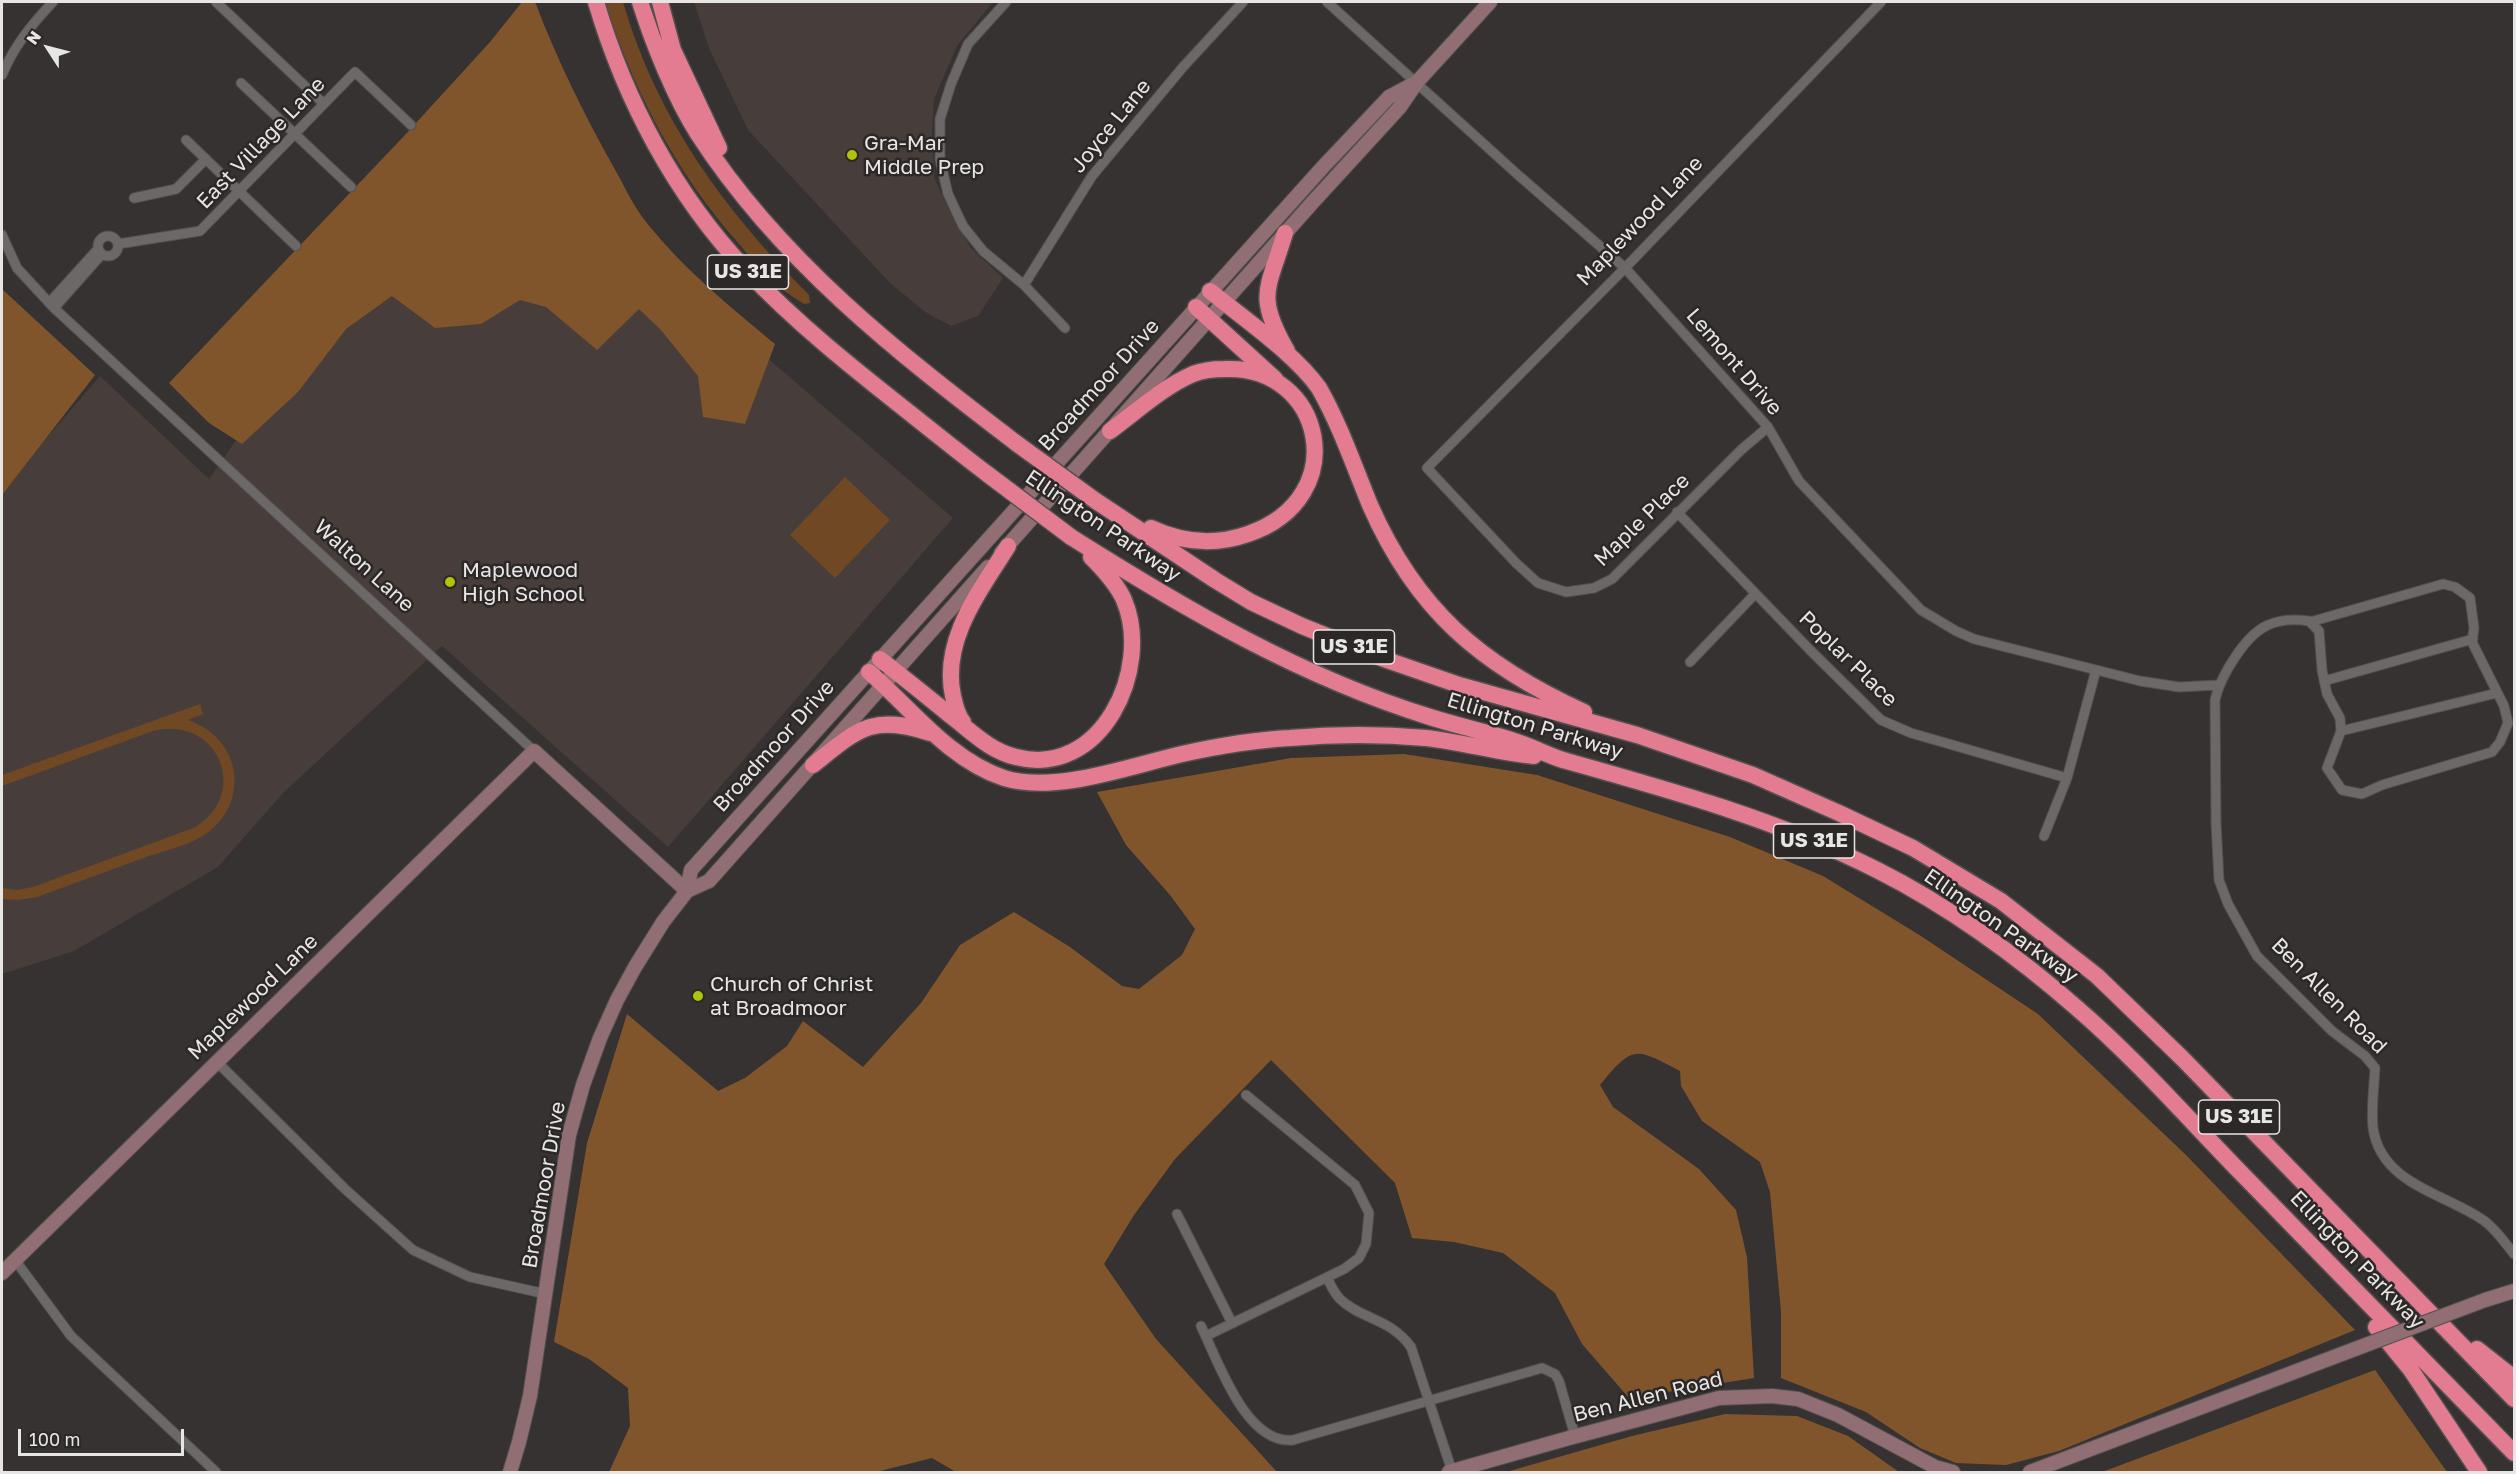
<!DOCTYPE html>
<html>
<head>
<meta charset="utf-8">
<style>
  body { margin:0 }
  #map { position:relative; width:2516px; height:1474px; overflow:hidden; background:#363232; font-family:"Golos Text",sans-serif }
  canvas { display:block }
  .frame { position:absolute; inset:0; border:3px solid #e8e6e5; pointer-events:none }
  .north { position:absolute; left:18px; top:18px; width:60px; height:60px; -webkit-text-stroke:4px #2c2828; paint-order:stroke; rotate:306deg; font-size:16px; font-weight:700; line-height:24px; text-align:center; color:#e8e6e5 }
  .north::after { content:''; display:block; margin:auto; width:21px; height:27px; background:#e8e6e5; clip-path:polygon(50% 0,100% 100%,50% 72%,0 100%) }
  .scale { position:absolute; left:18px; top:1429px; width:166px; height:27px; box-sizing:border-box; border:3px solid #e8e6e5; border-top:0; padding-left:8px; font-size:18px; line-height:21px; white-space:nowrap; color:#e8e6e5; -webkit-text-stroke:4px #2c2828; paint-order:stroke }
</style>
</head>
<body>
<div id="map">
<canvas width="2516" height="1474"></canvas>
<div class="frame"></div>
<div class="north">N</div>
<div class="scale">100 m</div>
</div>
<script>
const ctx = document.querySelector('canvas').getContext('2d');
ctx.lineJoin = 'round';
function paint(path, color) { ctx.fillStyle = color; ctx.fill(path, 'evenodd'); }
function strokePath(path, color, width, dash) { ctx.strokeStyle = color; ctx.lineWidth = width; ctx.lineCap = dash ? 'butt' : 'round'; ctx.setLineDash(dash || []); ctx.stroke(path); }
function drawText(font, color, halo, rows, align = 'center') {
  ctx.font = font + ' "Golos Text",sans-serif'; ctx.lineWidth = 5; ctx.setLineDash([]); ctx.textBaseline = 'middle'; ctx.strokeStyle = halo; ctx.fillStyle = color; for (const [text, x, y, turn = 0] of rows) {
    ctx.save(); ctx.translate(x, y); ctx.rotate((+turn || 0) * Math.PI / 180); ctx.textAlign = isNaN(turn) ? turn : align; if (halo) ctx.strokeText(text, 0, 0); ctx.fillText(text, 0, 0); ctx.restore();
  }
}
const built = new Path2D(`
  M694,2h299l-36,44 -23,53 -2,33 2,45 15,33 22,38 32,30 -25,38 -27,10 -26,-14 -35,-29 -142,-153 -39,-82z
  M409,268l282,24 262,226 -285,329 -226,-201 -160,148 -64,73 -144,84 -72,23v-484l98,-114 109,103 25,-36 110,-126z`);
const green = new Path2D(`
  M605,2h18c34,117 101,208 186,293l1,8 -6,1c-10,-7 -21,-13 -30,-21 -13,-10 -23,-25 -34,-38 -63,-70 -106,-154 -135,-243z
  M845,477l45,43 -55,58 -45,-43z
  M200,704l3,10 -15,6c22,8 39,23 45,47 5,23 -3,47 -21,62 -17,15 -42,20 -63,27 -37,14 -75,27 -112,41l-19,3 -16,-1v-11l15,2 16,-3 163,-60c55,-35 21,-112 -43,-96l-151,55v-11z`);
const forest = new Path2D(`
  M522,2h13c22,57 48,111 78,164 10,17 18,36 30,52 37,48 85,87 132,126l-30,80 -42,-7 -5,-41 -37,-46 -22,-21 -42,41 -51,-43 -26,-7 -39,24 -46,4 -43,-32 -46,33 -48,63 -56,52 -33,-21 -40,-40 236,-248 85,-93z
  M2,289l93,86 -93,120z
  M1404,754l133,21 193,62 93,39 98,60 117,78 148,141 169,175 -296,121 -53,14 -50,-2 -36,-15 -54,-36 -85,-34v-66l-11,-120 -10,-30 -58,-41 -21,-35 -1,-15c-45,-23 -46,-27 -80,14l13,22 86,62 37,41 11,47 7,121 -125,20 -47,-54 -27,-51 -52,-40 -49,-11 -42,-4 -17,-55 -124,-123 -96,99 -41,56 -30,49 52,75 121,133h-321l-24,-14 -56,14h-267l21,-46 -2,-38 -39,-29 -35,-17 33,-199 40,-129 91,77 27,-13 42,-32 16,-25 60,46 58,-64 39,-58 54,-33 56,35 52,39 17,3 43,-34 13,-26 -25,-34 -44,-50 -29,-53 194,-34z
  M2375,1370l72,102h-345z
  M1725,1414l72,2 51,20 51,36h-393l126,-36z`);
const street = new Path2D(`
  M216,2l108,102
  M1006,2l-38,42 -17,40 -11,35v41l8,34 15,32 20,25 41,34 41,43
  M1327,2l190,172 108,94 143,159 31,54 122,129 35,21 18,8 166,42 39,6 39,-2
  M2,75c12,-29 30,-51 51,-73
  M241,83l110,104
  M186,140l110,106
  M134,198l42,-9 30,-30
  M2,235l15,33 37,40 480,443
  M98 246a10 10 0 1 1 20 0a10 10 0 1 1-20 0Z
  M118,244l82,-13 155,-159 56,53
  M1024,285l68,-109 91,-109 60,-65
  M49,303l49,-54
  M54,308l48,-54
  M1768,427l-27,23 -129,129 -18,9 -28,4 -28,-9 -22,-20 -89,-95 198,-200 256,-266
  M1677,512l133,138 71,70 30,13 156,45
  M2310,622l133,-38 12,3 15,11 4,30 -2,14 32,64 4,17 -8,19 -8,10 -110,33 -20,9 -20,-4 -15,-22 14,-37 -1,-13 -13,-24 -5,-24 -3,-39 -10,-10c-14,-2 -28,-2 -41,4 -23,10 -48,52 -53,75l1,123 3,57 9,24 29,52 75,75 33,25 10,12c-1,19 -4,41 -2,60 8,56 71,65 110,92 12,8 22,23 31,34
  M1690,662l65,-68
  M2324,681l149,-42
  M2341,731l156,-38
  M2044,836l23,-58 29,-108
  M217,1062l128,127 68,61 57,27 76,17
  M1177,1214l55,109
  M15,1260l56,76 145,136
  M1327,1278c4,7 7,15 13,21 22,21 50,19 71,48l41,124
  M1201,1326c17,35 45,119 92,114l249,-72 13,6 4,7 16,55
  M1206,1336l138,-67 15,-11 7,-14 3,-31 -14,-28 -109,-90`);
const secondary = new Path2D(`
  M1001,553l311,-350 88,-96 17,-25 73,-80
  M687,891l22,-10 279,-314
  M2,1273l532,-522 153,140
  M2485,1300l29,-9
  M510,1472l9,-30 11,-46 39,-261 14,-50 17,-47 17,-38 18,-33 28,-45 24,-31 4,-21 631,-702 67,-71 28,-15
  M1449,1472l120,-34 150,-40 53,-2 26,3 40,16 97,52 18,5
  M2030,1472l325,-123`);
const highway = new Path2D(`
  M596,2c29,98 79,193 150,268 50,53 108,99 165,144 25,20 50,40 75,59
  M640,2c13,41 35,96 58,132 82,127 200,219 318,309
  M660,2l13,48 46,98
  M1285,233c-17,57 -30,62 2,118
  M1210,291c34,28 84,62 109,97 21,37 35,78 51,117 46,105 111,160 214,207
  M1196,307l79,72
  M1110,431c26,-19 53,-44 83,-57 10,-4 21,-5 32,-5 99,-4 129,129 23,165 -34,12 -65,9 -97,-6
  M1096,501l119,79 36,22 51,24 82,33 75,26 178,50 116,40 86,38 74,35 88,53 96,75 85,82 332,341
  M1071,537c114,72 230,140 359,180 28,9 57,15 84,24 17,5 33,14 49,19 107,30 215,60 314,110 70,35 142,87 201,139 60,52 112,112 167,168 89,92 179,184 269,276
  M880,659c24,19 48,38 71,57 21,16 39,35 65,41 85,22 137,-88 108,-157 -7,-16 -21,-31 -33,-43
  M869,672c42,36 80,88 135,106 51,16 126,-12 178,-24 36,-8 71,-14 108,-16 45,-4 91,-4 136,0 36,4 73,15 108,18
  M963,722c-6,-7 -8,-17 -10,-26 -12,-56 27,-105 55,-150
  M813,765c44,-35 59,-52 117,-32
  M2376,1327l35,43 68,102
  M2477,1349l37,29`);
const secondaryBridge = new Path2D(`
  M2355,1349l130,-49`);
const highwayBridge = new Path2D(`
  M1016,443l80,58
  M986,473l85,64`);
const markers = [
  [852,155,6,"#aec509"],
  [450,582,6,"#aec509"],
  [698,996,6,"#aec509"]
];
const shields = [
  [748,272,81],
  [1354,647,81],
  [1814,841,81],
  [2239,1117,81]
];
const shieldNames = [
  ["US 31E",748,272],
  ["US 31E",1354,647],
  ["US 31E",1814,841],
  ["US 31E",2239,1117]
];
const streetNames = [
  ["Joyce Lane",1111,126,-51],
  ["East Village Lane",261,143,-46],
  ["Maplewood Lane",1640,221,-46],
  ["Lemont Drive",1734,362,49],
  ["Broadmoor Drive",1099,385,-48],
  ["Maple Place",1642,520,-44],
  ["Ellington Parkway",1103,526,34],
  ["Walton Lane",364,566,42],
  ["Poplar Place",1848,659,44],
  ["Ellington Parkway",1535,726,17],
  ["Broadmoor Drive",774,746,-48],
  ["Ellington Parkway",2001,926,35],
  ["Ben Allen Road",2329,996,45],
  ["Maplewood Lane",253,997,-44],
  ["Broadmoor Drive",544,1185,-80],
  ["Ellington Parkway",2357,1260,46],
  ["Ben Allen Road",1648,1397,-14]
];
const poiNames = [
  ["Gra-Mar",864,143],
  ["Middle Prep",864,167],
  ["Maplewood",462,570],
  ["High School",462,594],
  ["Church of Christ",710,984],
  ["at Broadmoor",710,1008]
];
paint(built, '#473d3b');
paint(green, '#704924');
paint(forest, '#80552b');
strokePath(street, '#524f4f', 11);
strokePath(secondary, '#524f4f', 16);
strokePath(highway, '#524f4f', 19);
strokePath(street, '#6c6867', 9);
strokePath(secondary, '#906e73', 14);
strokePath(highway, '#e37c90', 16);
strokePath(secondaryBridge, '#524f4f', 16, []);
strokePath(highwayBridge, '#524f4f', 19, []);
strokePath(secondaryBridge, '#906e73', 14);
strokePath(highwayBridge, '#e37c90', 16);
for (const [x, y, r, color] of markers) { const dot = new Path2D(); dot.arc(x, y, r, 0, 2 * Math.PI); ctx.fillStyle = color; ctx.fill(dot); strokePath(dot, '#2c2828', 2); }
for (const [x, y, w] of shields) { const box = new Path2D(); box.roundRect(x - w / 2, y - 17, w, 34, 4.5); ctx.fillStyle = '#2c2828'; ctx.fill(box); strokePath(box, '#e8e6e5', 1.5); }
drawText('bold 20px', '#e8e6e5', null, shieldNames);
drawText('21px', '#e8e6e5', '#2c2828', streetNames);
drawText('21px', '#e8e6e5', '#2c2828', poiNames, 'left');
</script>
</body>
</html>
